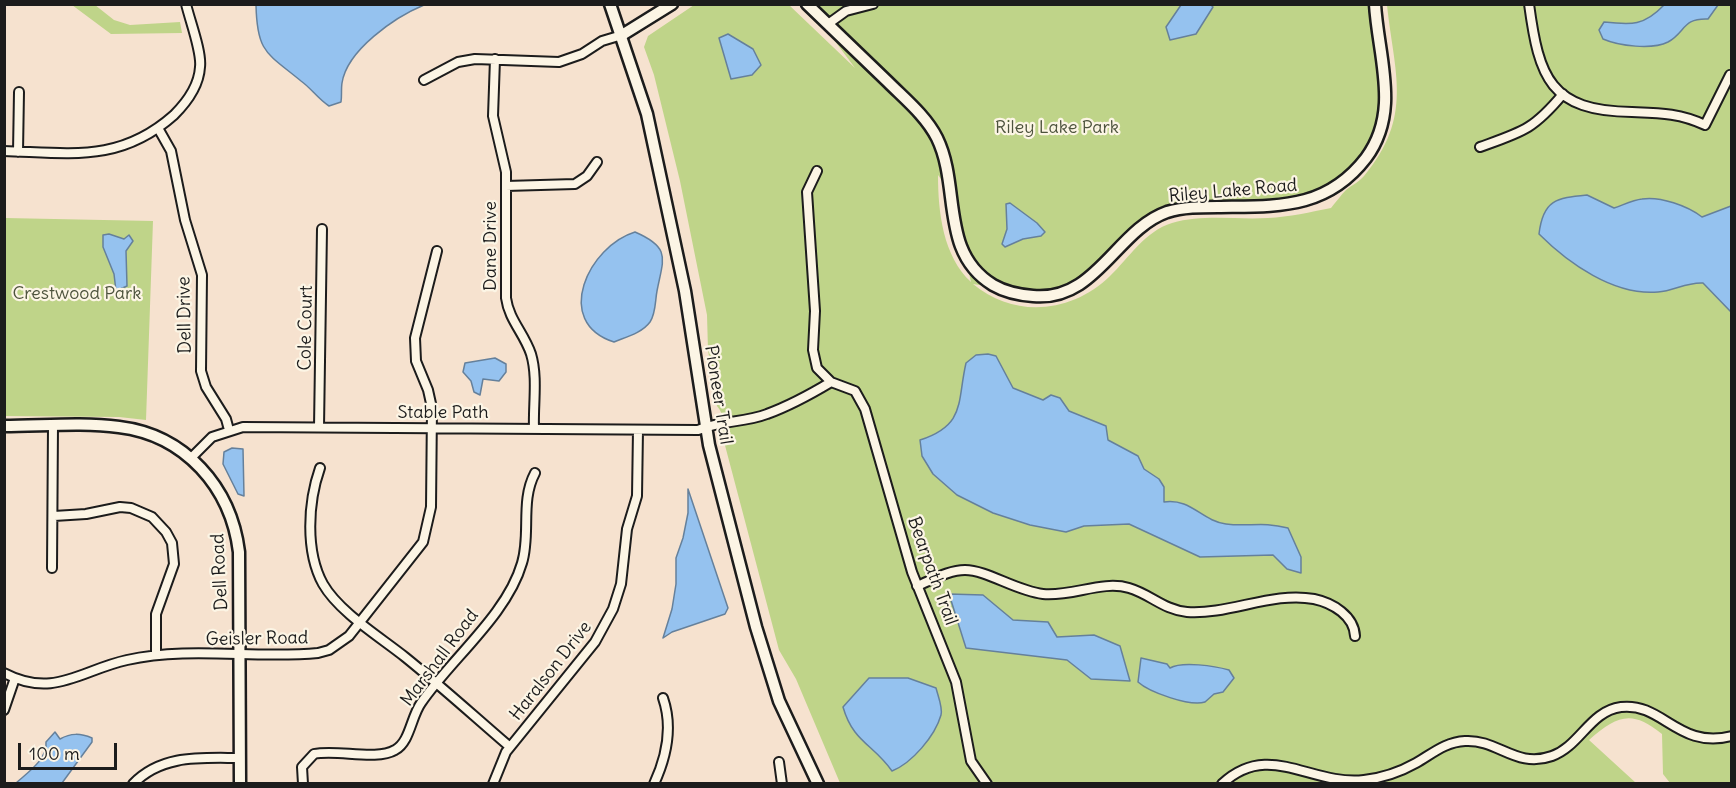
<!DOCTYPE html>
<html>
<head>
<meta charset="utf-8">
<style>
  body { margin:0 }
  #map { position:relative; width:1736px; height:788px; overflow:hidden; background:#f6e2cf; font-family:Delius,sans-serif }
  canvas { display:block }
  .frame { position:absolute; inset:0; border:6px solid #1c1c1c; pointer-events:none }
  .scale { position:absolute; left:18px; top:743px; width:99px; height:27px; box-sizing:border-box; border:3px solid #1c1c1c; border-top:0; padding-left:8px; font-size:18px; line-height:21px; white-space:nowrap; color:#1c1c1c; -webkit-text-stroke:4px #fcf5e5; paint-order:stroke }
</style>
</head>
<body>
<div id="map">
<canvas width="1736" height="788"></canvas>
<div class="frame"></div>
<div class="scale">100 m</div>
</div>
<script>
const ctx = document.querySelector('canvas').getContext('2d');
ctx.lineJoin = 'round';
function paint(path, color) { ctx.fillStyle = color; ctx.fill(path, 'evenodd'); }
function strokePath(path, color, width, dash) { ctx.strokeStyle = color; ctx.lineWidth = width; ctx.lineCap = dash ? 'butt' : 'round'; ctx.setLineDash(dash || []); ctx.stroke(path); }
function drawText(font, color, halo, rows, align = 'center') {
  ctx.font = font + ' Delius,sans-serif'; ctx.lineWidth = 4.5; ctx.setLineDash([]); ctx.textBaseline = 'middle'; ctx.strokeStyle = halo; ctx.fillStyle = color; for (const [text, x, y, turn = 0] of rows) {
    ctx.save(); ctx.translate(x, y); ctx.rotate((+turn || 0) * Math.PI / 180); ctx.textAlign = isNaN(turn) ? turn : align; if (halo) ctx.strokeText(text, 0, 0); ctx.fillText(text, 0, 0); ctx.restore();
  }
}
const green = new Path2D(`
  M72,5h23l19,15 16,5 50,-3 2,11 -71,1z
  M694,5h95l66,63 -47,-63h562c2,32 14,66 12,99 -4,54 -59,95 -110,98 -35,3 -75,-6 -109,6 -33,13 -41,40 -65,62 -9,8 -26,12 -37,17 -6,3 -14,9 -21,10 -14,2 -50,-11 -67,-13 42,35 99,29 137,-8 19,-18 35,-45 62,-53 31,-9 64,-3 96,-5 21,-1 43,-6 63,-10 5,-6 10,-13 15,-18 6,-5 13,-8 18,-14 50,-60 30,-103 23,-171h344v778h-61l-7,-9 -1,-40c-31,-25 -45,-18 -73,6l47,43h-796l-44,-104 -17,-29 -57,-216c1,-10 3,-19 -5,-28l-9,-56 -1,-35 -27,-134 -26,-106 -10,-28 4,-11zM938,175l12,16 21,91c-28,-26 -33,-70 -33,-107z
  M5,218l148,3 -7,199 -27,-3 -114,-1z`);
const water = new Path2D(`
  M256,5l1,-1 167,1c-29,12 -77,45 -82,78 -1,6 0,13 -1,19l-12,4c-11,-7 -18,-18 -28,-25 -34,-28 -44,-28 -45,-76z
  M1181,5h30l2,2 -17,27 -26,6 -4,-13z
  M1664,5h54l-10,14c-26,-1 -22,13 -40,23 -16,8 -49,4 -65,-3l-4,-9 5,-8c28,3 40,4 60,-17z
  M728,34l25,15 8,16 -9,10 -21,4 -12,-41z
  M1587,195l27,13c9,-3 19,-8 28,-9 18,-3 46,7 60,18l29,-11v106l-28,-29c-17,-1 -29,8 -45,9 -44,4 -90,-29 -119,-58 4,-34 17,-36 48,-39z
  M1010,203l27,20 8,9 -4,4 -18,3 -18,8 -3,-3 5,-15 -1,-25z
  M635,232c37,16 28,27 22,59 -2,10 -1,22 -7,31 -8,11 -24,15 -36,20 -62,-20 -25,-96 21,-110z
  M109,234l15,5 5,-4 4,6 -7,10 1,35 -11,5 -2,-17 -11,-27v-12z
  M988,354l8,2 17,32 30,12 8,-5 9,3 9,13 37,15 2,14 30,16 6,13 15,10 5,8v15c27,-4 38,19 62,22 23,3 36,-3 62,4l13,29v16l-14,-4 -14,-14 -73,2 -71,-33 -45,2 -18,6 -36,-7 -37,-12 -36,-18 -24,-21 -11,-18 -2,-16c46,-15 37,-38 46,-77l10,-8z
  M495,358l11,6v8l-7,9 -16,-2 -3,16 -6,-3 -3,-11 -8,-9 2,-9z
  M232,448l11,1 1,47 -6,-2 -15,-30 1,-12z
  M688,489l40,119 -3,6 -53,18 -9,6 9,-29 4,-25v-26l7,-20 5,-25z
  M949,594l34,1 30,25 35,2 9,15 37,-2 26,11 10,35 -39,-2 -24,-19 -101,-12z
  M1141,658l26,6 3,4c12,-7 45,-2 59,2l5,8 -11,14 -9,2 -9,8c-15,5 -56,-10 -67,-20z
  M869,678h39l28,10c2,8 7,20 5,27 -6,21 -29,48 -49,56 -19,-27 -39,-29 -49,-64z
  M55,732l5,7c11,-6 20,-6 32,-1v4l-30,41h-46c11,-10 32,-24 30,-41z`);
const street = new Path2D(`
  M1529,4c10,74 21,107 103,108 27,1 48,1 73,13l25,-50
  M828,24l18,-13 27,-7
  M495,59l-2,57 13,56v126c3,22 18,35 25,56 7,23 2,51 3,75
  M424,80l34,-18 17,-3 84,3 23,-8 20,-13 20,-6
  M158,128l13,23 14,69 17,55 -1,96 5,16 20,32 3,11
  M1480,147c42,-15 53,-17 83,-53
  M4,151c67,2 116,12 170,-36 12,-12 25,-30 26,-48 2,-15 -10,-46 -14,-63
  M18,152l1,-60
  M817,171l-10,21 8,119 -2,39 4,18 14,14
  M506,186l69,-2 12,-8 10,-14
  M319,427l3,-198
  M191,458l21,-21 31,-10 455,3c23,-10 46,-7 69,-16 22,-8 44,-20 64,-32l24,9 10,18 47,163 44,110 15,79 16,23
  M320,468c-12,34 -15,83 3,116 16,28 57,53 82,73 36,29 70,60 105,90
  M54,516l32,-2 34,-7 11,1 21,9 14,15 6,11 2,21 -18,50v41
  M52,568l1,-142
  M917,586c15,-6 32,-16 48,-16 22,0 51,21 78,24 29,3 59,-14 86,-6 21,6 35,22 58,24 42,3 86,-21 127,-13 19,4 40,17 41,37
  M4,673c50,26 77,-3 123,-13 62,-14 128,-1 191,-7l11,-3 20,-14 74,-94 8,-35 1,-99 -4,-18 -12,-29 -1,-23 22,-87
  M4,710l11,-32
  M779,762l3,22
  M133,784c29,-30 68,-26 107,-26
  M303,784l-1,-17 12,-13c23,-5 62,7 81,-4 15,-8 16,-33 26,-47 30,-44 86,-88 101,-140 9,-29 -2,-62 13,-90
  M493,784l13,-32 89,-110 18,-33 8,-25 6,-55 10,-33 1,-66
  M654,784c13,-28 19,-57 9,-86
  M1222,784c47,-44 88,2 142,-4 18,-2 36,-8 52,-17 16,-9 29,-21 49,-22 33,-2 51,28 87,15 28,-10 38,-45 69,-49 42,-5 57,43 111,29`);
const secondary = new Path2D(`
  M610,4l37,110 38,177 24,154 47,182 23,74 39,83
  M807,4c27,26 54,52 81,78 17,17 38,34 49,56 24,49 2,114 56,147 12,7 27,10 40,11 63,6 83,-66 134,-84 16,-5 34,-5 51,-5 59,-1 108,3 148,-49 35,-47 12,-101 9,-154
  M622,35l50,-31
  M4,426c38,0 78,-4 115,1 66,8 112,60 120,125l1,232`);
const parkNames = [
  ["Riley Lake Park",1057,128],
  ["Crestwood Park",77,294]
];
const streetNames = [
  ["Riley Lake Road",1233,191,-5],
  ["Dane Drive",491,246,-90],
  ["Dell Drive",185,315,-91],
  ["Cole Court",306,328,-89],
  ["Pioneer Trail",718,395,81],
  ["Stable Path",443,413],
  ["Bearpath Trail",932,571,70],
  ["Dell Road",220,572,-93],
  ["Geisler Road",257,639,-1],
  ["Marshall Road",440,658,-53],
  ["Haralson Drive",551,671,-52]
];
paint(green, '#bfd489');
paint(water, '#95c2ef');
strokePath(water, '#65809b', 1.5);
strokePath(street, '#1c1c1c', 12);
strokePath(secondary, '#1c1c1c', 15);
strokePath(street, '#fcf5e5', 8);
strokePath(secondary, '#fcf5e5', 10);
drawText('18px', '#4d533d', '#fcf5e5', parkNames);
drawText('18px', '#1c1c1c', '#fcf5e5', streetNames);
</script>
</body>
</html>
